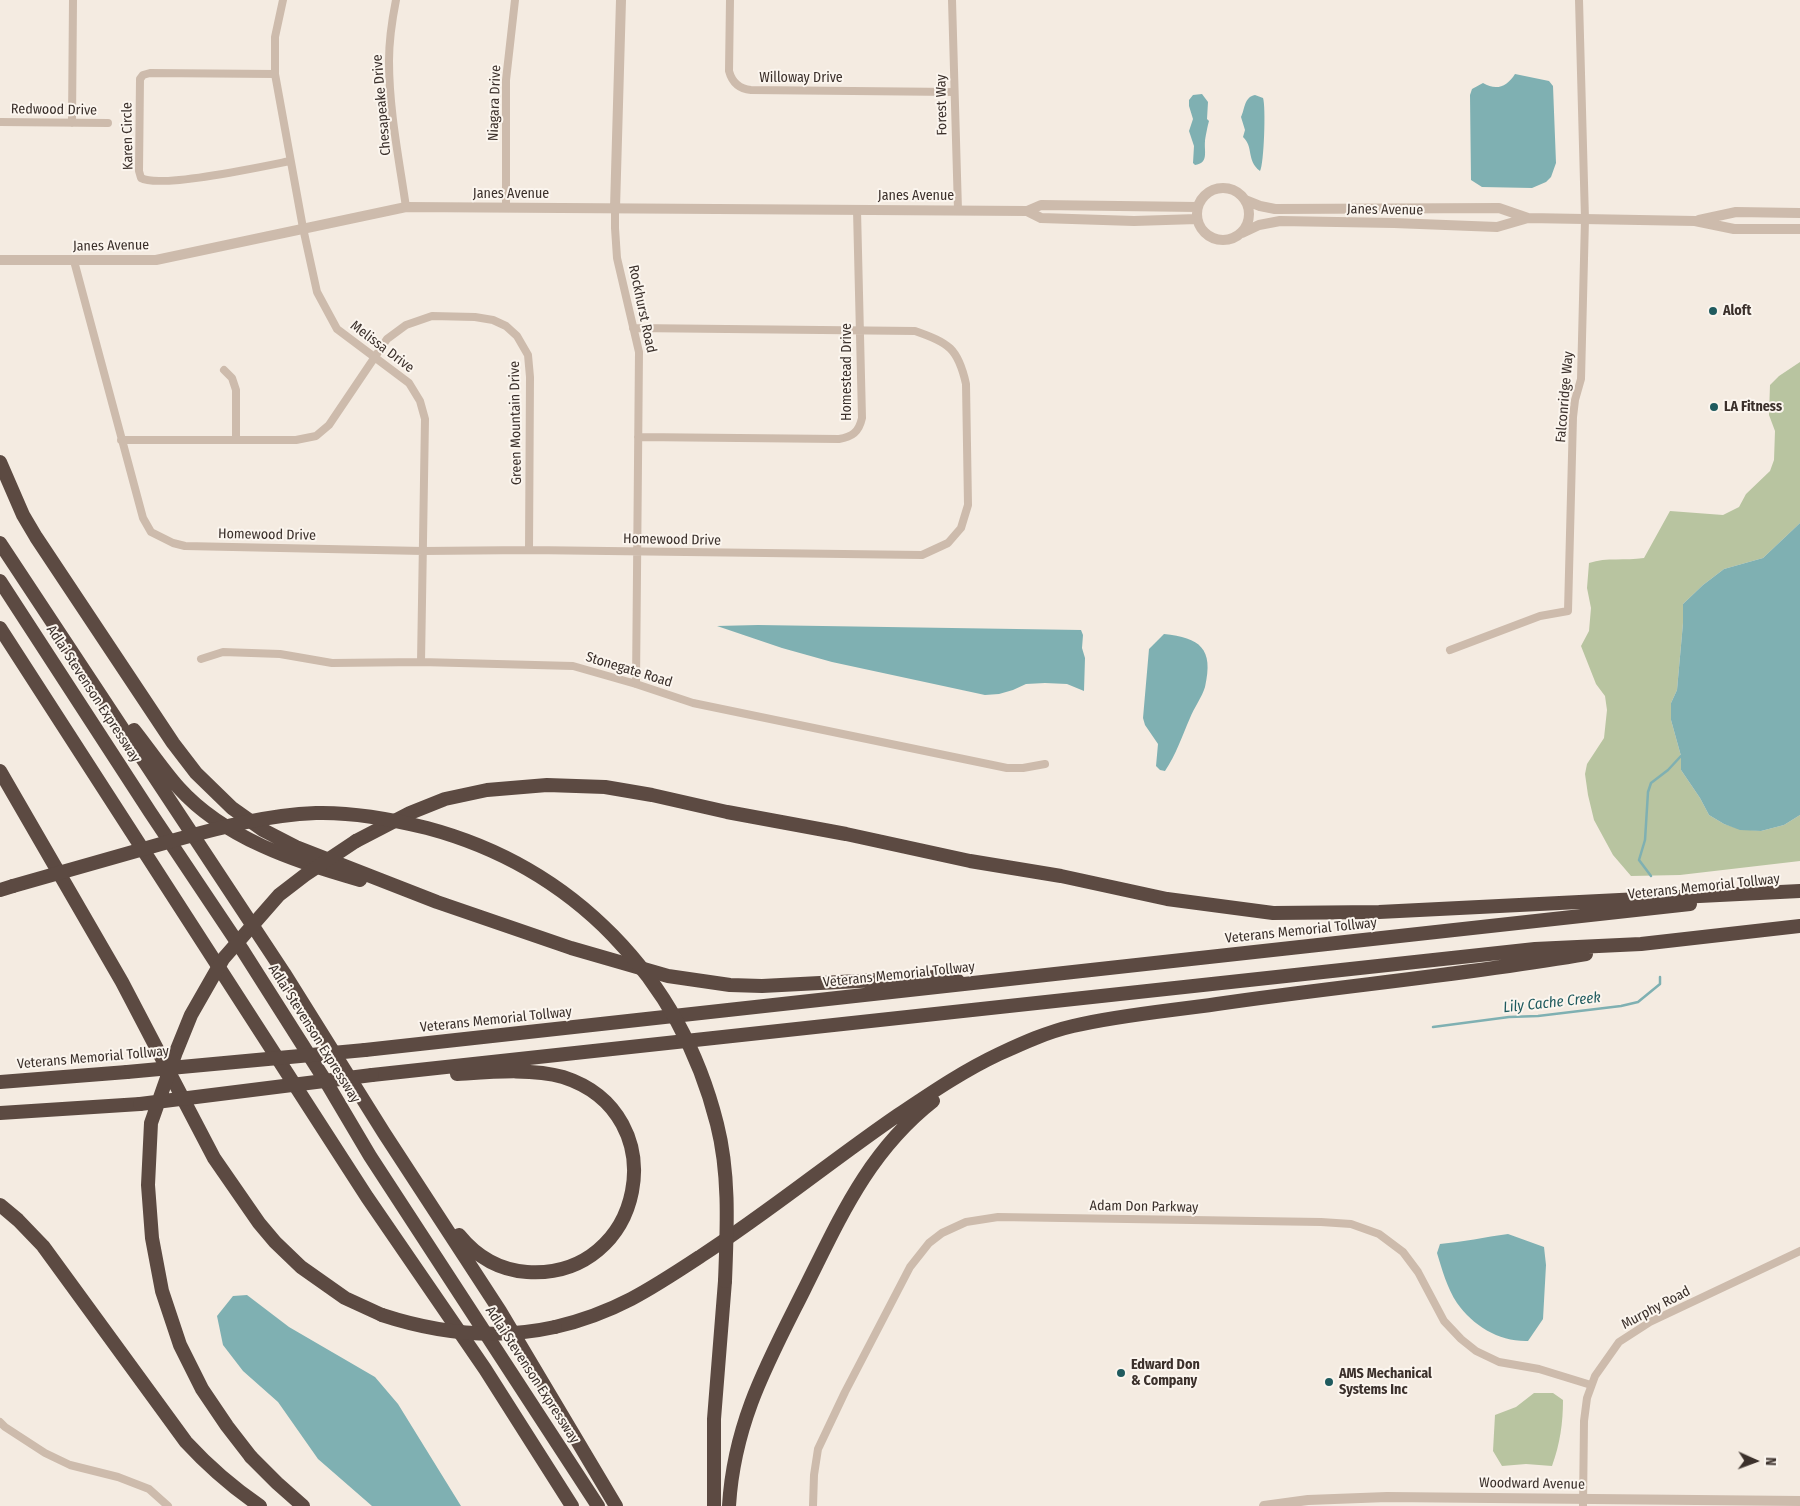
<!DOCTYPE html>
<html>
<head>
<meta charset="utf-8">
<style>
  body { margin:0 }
  #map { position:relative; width:1800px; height:1506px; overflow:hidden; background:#f4ebe1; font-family:"Fira Sans Condensed",sans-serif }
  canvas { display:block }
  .north { position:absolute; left:1730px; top:1436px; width:50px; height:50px; -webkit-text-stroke:4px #fbf5ee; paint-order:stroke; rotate:92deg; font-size:14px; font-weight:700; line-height:20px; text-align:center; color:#3b302b }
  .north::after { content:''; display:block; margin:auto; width:18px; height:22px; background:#3b302b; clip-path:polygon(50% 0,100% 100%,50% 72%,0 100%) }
</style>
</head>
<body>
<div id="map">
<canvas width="1800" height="1506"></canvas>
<div class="north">N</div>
</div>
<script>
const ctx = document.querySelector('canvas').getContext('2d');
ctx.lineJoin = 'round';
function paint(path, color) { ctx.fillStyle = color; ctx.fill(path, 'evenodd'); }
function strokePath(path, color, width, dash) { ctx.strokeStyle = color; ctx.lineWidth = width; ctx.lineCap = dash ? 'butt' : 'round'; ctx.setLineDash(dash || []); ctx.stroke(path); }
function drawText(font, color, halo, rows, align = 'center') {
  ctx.font = font + ' "Fira Sans Condensed",sans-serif'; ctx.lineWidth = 4; ctx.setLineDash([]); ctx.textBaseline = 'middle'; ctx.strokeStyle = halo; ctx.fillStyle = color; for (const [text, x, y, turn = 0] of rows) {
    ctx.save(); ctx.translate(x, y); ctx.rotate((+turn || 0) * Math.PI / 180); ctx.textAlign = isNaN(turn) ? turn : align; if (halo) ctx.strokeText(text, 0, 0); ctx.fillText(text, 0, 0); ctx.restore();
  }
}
const green = new Path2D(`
  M1800,362v161l-37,35 -39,11 -21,16 -20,19v19l-6,67 -6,13v17l10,36v14l19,28 9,17 15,9 16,5 21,2 23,-6 16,-10v46l-120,14 -49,1 -18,-21 -19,-35 -6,-25 -3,-21 2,-10 17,-26 3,-28 -2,-14 -9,-12 -15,-38 8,-15 2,-23 -4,-20 2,-25c18,-6 36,-2 55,-5l26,-47 53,4 16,-8 7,-13 24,-23 4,-11 1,-29 -6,-16 1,-30 9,-9z
  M1534,1393h19l10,7c0,23 -3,44 -11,66l-26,-2 -24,2 -9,-15 2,-36 21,-8z`);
const water = new Path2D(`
  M1515,74l34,7 4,5 3,77 -5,14 -5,5 -14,6 -50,-1 -11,-7 -1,-85 2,-6 11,-6c13,8 24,4 32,-9z
  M1202,94l6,8 -1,17 2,2c-1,3 -4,18 -4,20 -1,11 4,22 -10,24l-2,-2 1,-17 -5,-15 4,-12 -4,-13v-6l4,-5z
  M1255,95l8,3c3,8 1,67 -3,73 -14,-11 -6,-24 -17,-34l2,-7 -4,-13c4,-8 3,-20 14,-22z
  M1800,523v292l-16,10 -23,6 -21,-1 -16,-6 -15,-9 -9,-17 -19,-28v-14l-10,-36v-17l6,-13 6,-67v-19l20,-19 21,-16 39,-11z
  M758,625l323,5 2,5 -1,13 3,10 -1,33 -17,-7 -22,-1 -19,1 -13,6 -14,4 -14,1 -153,-33 -50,-14 -65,-22z
  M1164,634c36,4 50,14 41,53 -3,10 -11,21 -15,31 -8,18 -14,37 -25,53l-5,-1 -4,-4 2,-22 -13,-19 -2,-7 6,-69z
  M1508,1234l36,13 2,18 -3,54 -15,22c-28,1 -55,-15 -71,-38 -10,-15 -15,-34 -20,-50l3,-9c23,-2 45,-7 68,-10z
  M247,1295l42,32 86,50 23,27 63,102h-89l-54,-47 -40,-57 -35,-31 -20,-26 -6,-29 16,-20z`);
const stream = new Path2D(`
  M1651,876l-12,-16 6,-20 3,-48 3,-9 17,-13 13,-14
  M1433,1027l76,-10 29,-1 83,-10 17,-4 22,-18v-7`);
const minor = new Path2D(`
  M283,0l-8,37v37l28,154 14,64 20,37 72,54 11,18 5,18 -4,243
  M396,0c-4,20 -7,41 -7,61 0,49 10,98 17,146
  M730,0l-1,71c3,11 10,18 22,19l203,2
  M952,0l6,210
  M275,74l-125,-1 -7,2 -3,4 -1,92 2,7c18,11 124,-12 149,-17
  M0,122l108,1
  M72,123l1,-123
  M506,207v-127l9,-80
  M615,208v20l2,30 22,94 -3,332
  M74,261l69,257 8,14 22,11 12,3 238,5 106,-1 393,5 26,-12 13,-15 7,-23 -2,-121c-8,-36 -17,-41 -51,-53l-282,-3
  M224,370l8,8 4,12v50
  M638,437l201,2c13,-2 20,-7 23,-21l-5,-208
  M121,440h175l20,-4 13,-11 58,-86 19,-14 26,-9 43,1 18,3 13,6 11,10 11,19 2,22 -1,173
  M1450,650l90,-34 28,-5 5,-194 2,-17 6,-21 4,-160 -6,-219
  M201,659l22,-7 57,2 52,9 89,-1 152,4 63,18 57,19 314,65h16l22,-4
  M0,1422l5,5 40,26 25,12 48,12 31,12 19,17
  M813,1506l1,-31 4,-26 27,-57 65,-125 19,-24 13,-10 24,-11 32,-5 323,5 30,2 28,10 24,18 15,20 26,49 17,18 15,12 23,11 40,7 52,16
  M1583,1506l1,-85 3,-23 8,-22 24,-34 31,-20 150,-71`);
const tertiary = new Path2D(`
  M1197 214a26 26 0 1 1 52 0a26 26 0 1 1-52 0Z
  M1245,200l15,6 15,3 224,-1 29,10
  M615,208l6,-208
  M1027,211l14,7 93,3 63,-2
  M1699,220l37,-8 64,1
  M1242,233l17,-8 21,-4 114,2 103,4 31,-9 167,3 39,8h66
  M0,260h156l250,-53 621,4 14,-6 156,2
  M1264,1506l44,-6 79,-3 413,4`);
const motorway = new Path2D(`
  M0,462l23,53 13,22 137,206 23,30 36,35 31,22 33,17 141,55 134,46 97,28 62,9 32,1 174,-9 22,4
  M0,543l284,430 100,160 116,178 116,195
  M0,581l150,231 93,139 85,134 42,71 228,350
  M0,628l367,569 118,172 87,137
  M134,730c15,19 29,40 45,58 45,50 117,74 181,92
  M0,771l122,211 92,176 45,65 16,19 26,25 44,31 37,17
  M356,841l54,-28 35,-14 42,-9 60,-5 58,2 47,8 75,17 119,22 124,27 91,15 106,23 106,14 106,-1 421,-21
  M0,890l13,-4
  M365,1050l1325,-146
  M457,1074c32,-2 76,-6 106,3 115,37 81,203 -36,195 -28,-2 -51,-16 -68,-37
  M372,1075l1163,-126 106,-5 159,-18
  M0,1082l127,-10
  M0,1113l140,-9
  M0,1205l18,15 25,26 143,196c24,26 46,45 74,64
  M555,1327c60,-14 96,-38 146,-71 68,-44 130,-95 197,-141 33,-22 65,-44 101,-61 24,-11 48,-22 74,-28 47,-11 96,-15 144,-22 123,-18 247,-29 369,-50
  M251,1457l26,26 26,23
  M714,1506v-87l11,-138
  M729,1506c5,-84 39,-144 75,-216 36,-72 64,-138 129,-189`);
const motorwayBridge = new Path2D(`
  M13,886c54,-15 108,-31 162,-46 47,-13 92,-25 141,-27 37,-1 75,6 111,15 146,39 253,149 290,296 13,51 10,105 8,157
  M127,1072l238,-22
  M140,1104l232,-29
  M382,1315c58,19 114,25 173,12
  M251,1457l-24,-31 -25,-37 -22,-44 -18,-54 -10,-53 -4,-53 3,-62 25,-71 15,-37 32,-56 56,-64 26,-20 51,-34`);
const markers = [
  [1713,311,5,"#1f5a5e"],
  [1714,407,5,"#1f5a5e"],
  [1121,1373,5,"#1f5a5e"],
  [1329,1382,5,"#1f5a5e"]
];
const streetNames = [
  ["Willoway Drive",801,78],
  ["Niagara Drive",495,103,-88],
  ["Chesapeake Drive",382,105,-95],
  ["Forest Way",942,105,-91],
  ["Redwood Drive",54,110,1],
  ["Karen Circle",128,136,-91],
  ["Janes Avenue",511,194],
  ["Janes Avenue",916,196],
  ["Janes Avenue",1385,210,1],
  ["Janes Avenue",111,246,-1],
  ["Rockhurst Road",642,309,78],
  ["Melissa Drive",382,347,37],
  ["Homestead Drive",847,372,-90],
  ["Falconridge Way",1565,397,-85],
  ["Green Mountain Drive",516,423,-91],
  ["Homewood Drive",267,535,1],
  ["Homewood Drive",672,540,1],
  ["Stonegate Road",629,670,17],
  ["Adlai Stevenson Expressway",93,694,57],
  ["Veterans Memorial Tollway",1704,887,-6],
  ["Veterans Memorial Tollway",1301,931,-6],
  ["Veterans Memorial Tollway",899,975,-6],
  ["Veterans Memorial Tollway",496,1020,-6],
  ["Adlai Stevenson Expressway",314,1034,58],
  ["Veterans Memorial Tollway",93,1058,-5],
  ["Adam Don Parkway",1144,1207,1],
  ["Murphy Road",1656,1308,-28],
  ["Adlai Stevenson Expressway",532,1375,57],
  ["Woodward Avenue",1532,1484,1]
];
const poiNames = [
  ["Aloft",1723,311],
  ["LA Fitness",1724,407],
  ["Edward Don",1131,1365],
  ["& Company",1131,1381],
  ["AMS Mechanical",1339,1374],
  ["Systems Inc",1339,1390]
];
const waterNames = [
  ["Lily Cache Creek",1552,1003,-6]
];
paint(green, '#b8c4a0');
paint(water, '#7fb0b2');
strokePath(stream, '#7fb0b2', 2.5);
strokePath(minor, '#cdbbac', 8);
strokePath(tertiary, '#cdbbac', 10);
strokePath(motorway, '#5c4a42', 14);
strokePath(motorwayBridge, '#5c4a42', 14);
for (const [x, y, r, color] of markers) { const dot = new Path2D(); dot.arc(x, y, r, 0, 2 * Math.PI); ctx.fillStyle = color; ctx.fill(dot); strokePath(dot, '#fbf5ee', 2); }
drawText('14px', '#3b302b', '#fbf5ee', streetNames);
drawText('bold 14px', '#3b302b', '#fbf5ee', poiNames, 'left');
drawText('italic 15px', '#1f5a5e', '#fbf5ee', waterNames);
</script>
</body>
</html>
